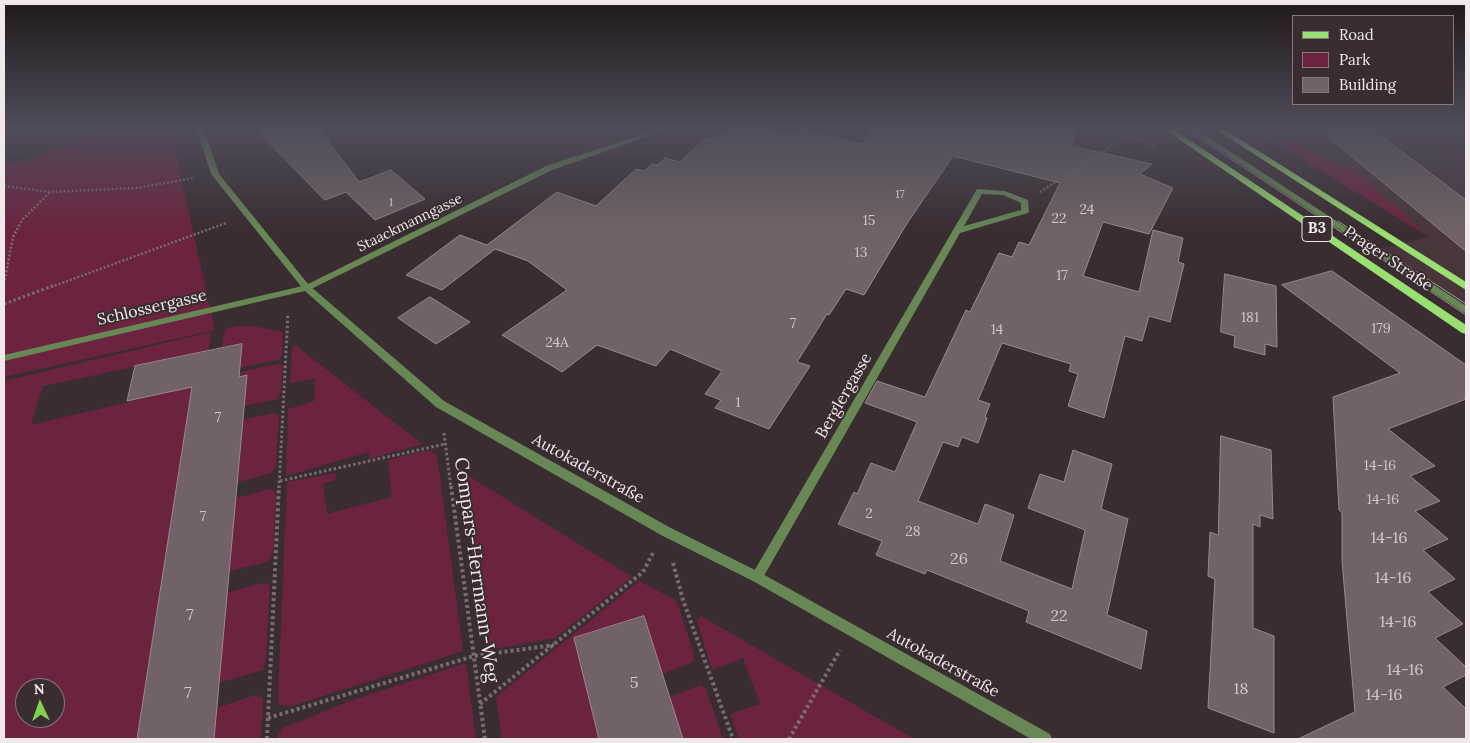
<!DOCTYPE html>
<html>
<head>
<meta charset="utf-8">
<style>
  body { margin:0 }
  #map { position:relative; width:1470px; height:743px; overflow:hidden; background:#3a2d31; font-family:Lora,serif }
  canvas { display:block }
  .frame { position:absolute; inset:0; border:5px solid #f0e8ea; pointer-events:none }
  .legend { position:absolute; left:1292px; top:15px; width:162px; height:90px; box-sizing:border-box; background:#3a2d31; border:1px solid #83787b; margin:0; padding:6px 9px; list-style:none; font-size:15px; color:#f0e8ea }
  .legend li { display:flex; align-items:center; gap:10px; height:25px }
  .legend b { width:25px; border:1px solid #83787b }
  .north { position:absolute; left:15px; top:678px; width:50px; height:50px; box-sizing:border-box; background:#3a2d31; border:1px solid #83787b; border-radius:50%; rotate:357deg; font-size:14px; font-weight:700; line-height:20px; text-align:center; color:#f0e8ea }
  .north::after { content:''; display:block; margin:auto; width:18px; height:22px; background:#82d050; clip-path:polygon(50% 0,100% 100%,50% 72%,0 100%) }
</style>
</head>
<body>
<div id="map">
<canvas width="1470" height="743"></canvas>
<div class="frame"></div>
<ul class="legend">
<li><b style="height:6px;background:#9adf72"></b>Road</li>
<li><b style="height:14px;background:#6c2340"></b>Park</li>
<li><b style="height:14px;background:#706266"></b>Building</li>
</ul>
<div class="north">N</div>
</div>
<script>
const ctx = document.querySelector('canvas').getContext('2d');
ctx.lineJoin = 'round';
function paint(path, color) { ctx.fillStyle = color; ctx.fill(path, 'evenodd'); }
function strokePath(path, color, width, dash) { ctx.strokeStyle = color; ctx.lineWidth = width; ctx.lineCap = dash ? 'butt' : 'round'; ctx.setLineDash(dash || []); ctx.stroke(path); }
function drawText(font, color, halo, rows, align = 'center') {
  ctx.font = font + ' Lora,serif'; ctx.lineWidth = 4; ctx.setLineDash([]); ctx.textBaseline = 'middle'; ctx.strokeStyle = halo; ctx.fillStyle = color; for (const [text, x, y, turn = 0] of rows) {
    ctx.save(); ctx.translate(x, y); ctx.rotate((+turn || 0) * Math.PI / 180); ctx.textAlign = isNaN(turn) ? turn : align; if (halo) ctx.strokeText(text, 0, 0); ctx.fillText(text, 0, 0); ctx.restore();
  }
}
const built = new Path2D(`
  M1268,129h198v181l-90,-60 53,-13z`);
const green = new Path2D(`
  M113,129h57l45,201 -211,47v-213l29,-6z
  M1253,129h15l15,10 74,33 72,65z
  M238,326h15l30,6 -1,23 -2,4 -41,9 3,-24 -20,4 3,-19z
  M211,332l-2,19 -166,35 -12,39 161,-38 -55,352h-133v-358zM25,688h30v30h-30z
  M295,345l127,99 -53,15v-7l-83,24 2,-67 26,-8 1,-23 -25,5 2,-35z
  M279,364l4,1 -2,27 -4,7 -33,7 3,-31 -8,2v-5z
  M274,413l5,3 -3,50 -5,7 -33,9 5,-62z
  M429,450l8,5 26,196 -171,55 -13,-1 -1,-6 9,-217 49,-9 -1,7 -12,4 4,30 65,-17 -4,-37z
  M464,473l168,104 -77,61 -66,12 -30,-171z
  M270,489l6,4 -3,61 -6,8 -38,9 7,-73z
  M639,581l38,20 17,54 -1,7 -31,12 -18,-58 -70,23 25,100h-97l-6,-42z
  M263,583l7,2 -4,74 -3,11 -45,13 9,-90z
  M701,616l213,123h-175l-9,-25 30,-10 -17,-46 -31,12 -15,-49z
  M466,663l10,76h-198v-5l7,-7 17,-6 45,-19z
  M701,685l5,4 17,50h-40l-14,-42z
  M255,695l8,3 -2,41h-47l3,-31z`);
const building = new Path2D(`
  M256,129h63l40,53 32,-12 34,29 -50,21 -29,-28 -21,8z
  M725,129h39l27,6 6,-6h5l59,15 13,-15h204l-7,17 81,18 -12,10 33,14 -24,46 -46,-12 -20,54 56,16 14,-62 30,8 -5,24 6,2 -14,58 -21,-6 -7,25 -17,-5 -21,82 -36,-12 10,-32 -9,-3 2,-7 -69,-21 -24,57 12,4 -5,13 2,1 -9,25 -16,-6 -4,10 -15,-5 -25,59 60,23 7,-20 29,11 -14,46 72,28 13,-59 -57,-22 12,-34 24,8 9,-32 39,14 -11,45 27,10 -21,96 40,16 -6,38 -115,-47 3,-11 -102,-41 -2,4 -49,-19 6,-14 -44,-17 16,-32 3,2 14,-31 24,9 22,-50 -52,-19 12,-22 48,16 41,-87 4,2 29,-59 13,4 7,-15 10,3 31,-62 -107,-27 -47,69 -42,70 -18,-6 -17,26 -2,-1 -30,48 13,4 -41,63 -54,-21 6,-8 -16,-6 17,-23 -52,-22 -14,17 -59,-21 -35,27 -60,-37 65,-45 -39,-29 -33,-12 -53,41 -36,-15 54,-40 27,10 70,-53 39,14 40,-37 8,2 8,-7 6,1 7,-7 15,4 27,-25 7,2z
  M1319,129h53l94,71v51z
  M1332,271l134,94v34l-78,30 47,37 -25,10 30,25 -25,10 33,28 -25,11 32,29 -27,13 35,32 -28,14 31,29v8l-23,12 23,22v30h-168l57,-27 -13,-151v-48l-3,-3 -6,-113 67,-24 -118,-88z
  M1225,274l51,12 1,61 -12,-3v11l-31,-8 1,-11 -14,-4z
  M430,297l40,25 -34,22 -38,-26z
  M242,344l-3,33 8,-2 -33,364h-77l55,-352 -65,14 8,-35z
  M1221,436l50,14 2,69 -13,-4v12l-7,-3v104l21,8v97l-66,-25 7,-129 -7,-3 2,-44 8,3z
  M644,616l39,123h-84l-25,-101z`);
const pathFar2 = new Path2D(`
  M1120,129l34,17
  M4,186l46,6 86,-4 58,-10
  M1040,192l90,-58
  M4,284l9,-47 9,-17 28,-28
  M51,287l175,-64`);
const pathFar1 = new Path2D(`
  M4,304l51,-19
  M444,433l7,55
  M280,481l165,-37
  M279,488l9,-175`);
const path = new Path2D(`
  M451,486l34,253
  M673,563l10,37 50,139
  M480,704l163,-132 11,-21
  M268,718l206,-62 80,-11
  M267,739l12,-253
  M789,739l51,-89`);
const service = new Path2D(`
  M1188,129h8l270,177v7l-3,-1z`);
const minor = new Path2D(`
  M197,129h7l15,45 89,110 238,-118 113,-37h10l-117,41 -245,121 -3,-1 -93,-116z
  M977,189l28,2 23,9 1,11 -1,2 -68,20 -199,348 -4,2 -4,-2 -2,-4 2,-4zM982,194l21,1 18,8v7l-57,16z`);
const tertiary = new Path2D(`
  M307,285l3,1 134,115 225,126 92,46 289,161 2,5h-21l-278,-158 -92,-46 -225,-128 -131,-116 -301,70v-6z`);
const primary = new Path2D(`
  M1164,129h9l293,196v9l-4,-1z
  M1215,129h9l242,153v8z`);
const tram = new Path2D(`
  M1186,129l280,186
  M1338,221l128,83`);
const farNumbernames = [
  ["17",900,195],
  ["1",391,203]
];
const numberNames = [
  ["24",1087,210],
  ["22",1059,219],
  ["15",869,221],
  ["13",861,253],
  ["17",1062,276],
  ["181",1250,318],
  ["7",793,324],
  ["179",1381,329],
  ["14",997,330],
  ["24A",557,343],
  ["1",738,403],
  ["7",218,418],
  ["14-16",1380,466],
  ["14-16",1383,500],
  ["2",869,514],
  ["7",203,517],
  ["28",913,532]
];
const farStreetnames = [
  ["Staackmanngasse",410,223,-26]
];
const shields = [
  [1317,229,30]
];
const shieldNames = [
  ["B3",1317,229]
];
const streetNames = [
  ["Prager Straße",1388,259,34],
  ["Schlossergasse",152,308,-13],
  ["Berglergasse",844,396,-60],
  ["Autokaderstraße",588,469,29],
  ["Autokaderstraße",943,663,29]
];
const nearNumbernames = [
  ["14-16",1389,538],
  ["26",959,559],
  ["14-16",1393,578],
  ["7",190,615],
  ["22",1059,616],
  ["14-16",1398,622],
  ["14-16",1405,670],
  ["5",634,683],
  ["18",1241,689],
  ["7",188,693],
  ["14-16",1384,695]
];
const nearStreetnames = [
  ["Compars-Herrmann-Weg",476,570,82]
];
paint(built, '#48363b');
paint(green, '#6c2340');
paint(building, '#706266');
strokePath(building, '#9a8a8f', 1);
strokePath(pathFar2, '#786d70', 2.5, [2, 2]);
strokePath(pathFar1, '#786d70', 3, [2.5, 2.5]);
strokePath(path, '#786d70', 4, [3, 3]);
paint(service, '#678855');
paint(minor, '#678855');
paint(tertiary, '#678855');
paint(primary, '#9adf72');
strokePath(tram, '#a19799', 1);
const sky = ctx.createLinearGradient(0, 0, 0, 233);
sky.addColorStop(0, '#20191b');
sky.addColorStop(0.55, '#4f4c5a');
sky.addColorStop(1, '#4f4c5a00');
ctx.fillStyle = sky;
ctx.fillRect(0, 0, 1470, 233);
drawText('11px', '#d0c6c9', null, farNumbernames);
drawText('14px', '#d0c6c9', null, numberNames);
drawText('14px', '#f0e8ea', '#3a2d31', farStreetnames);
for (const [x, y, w] of shields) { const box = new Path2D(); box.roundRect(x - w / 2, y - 12.5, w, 25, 4); ctx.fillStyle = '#3a2d31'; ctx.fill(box); strokePath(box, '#f0e8ea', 1); }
drawText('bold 15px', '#f0e8ea', null, shieldNames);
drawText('16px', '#f0e8ea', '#3a2d31', streetNames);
drawText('16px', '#d0c6c9', null, nearNumbernames);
drawText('19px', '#f0e8ea', '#3a2d31', nearStreetnames);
</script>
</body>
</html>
